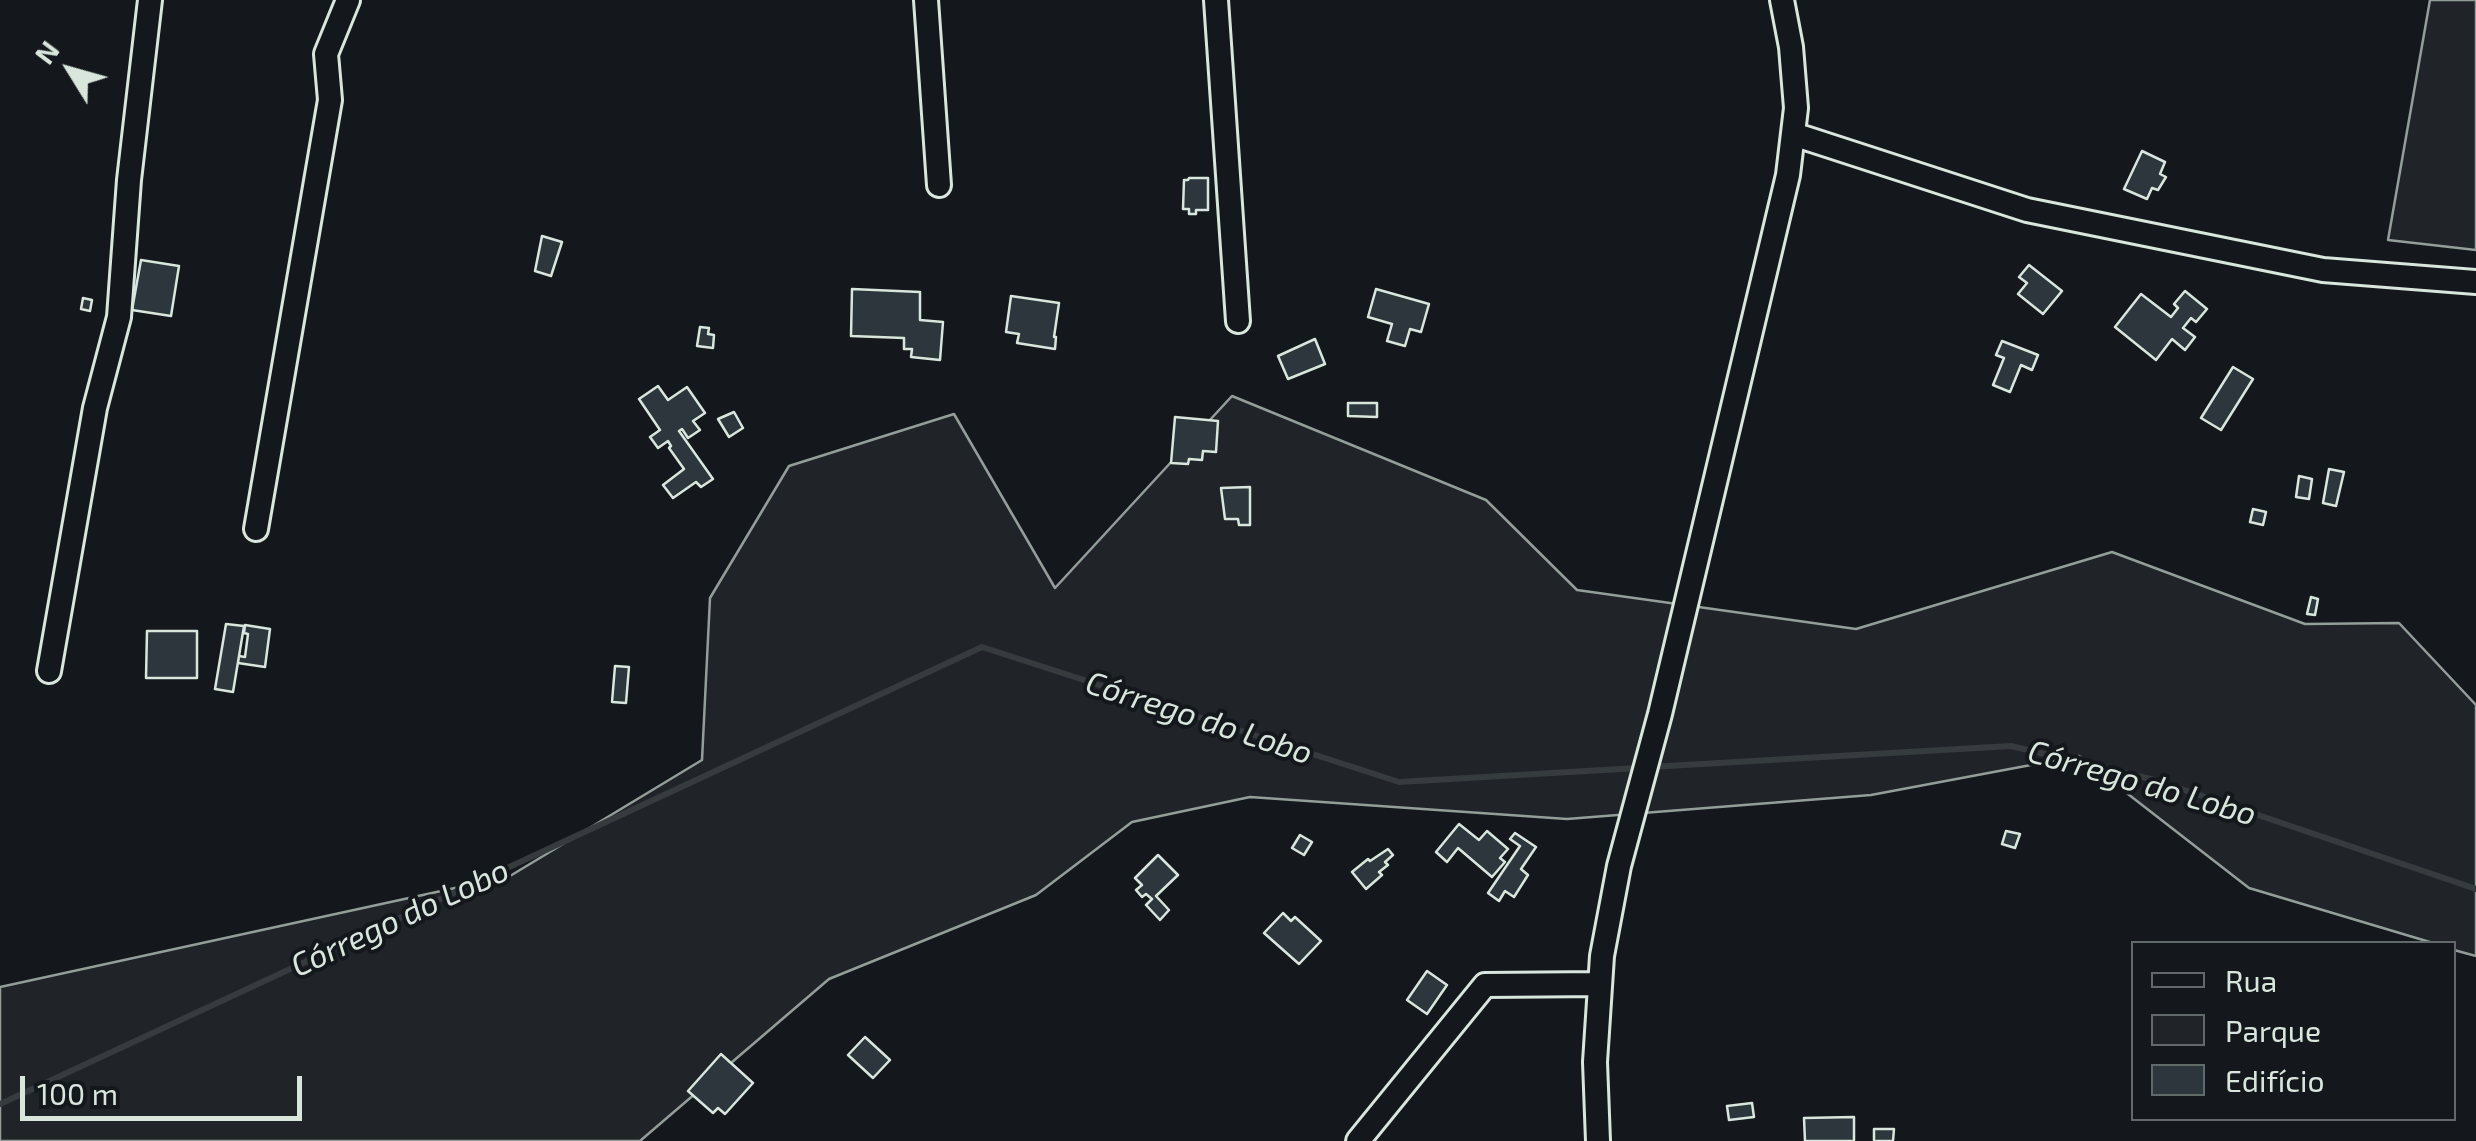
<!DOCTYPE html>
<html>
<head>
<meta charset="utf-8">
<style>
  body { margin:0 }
  #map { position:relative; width:2476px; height:1141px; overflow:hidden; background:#14181c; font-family:"Exo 2",sans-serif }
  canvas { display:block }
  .legend { position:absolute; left:2131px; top:941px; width:325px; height:180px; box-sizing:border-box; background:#14181c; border:2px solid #626a69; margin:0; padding:12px 18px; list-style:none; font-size:30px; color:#d8e6dc }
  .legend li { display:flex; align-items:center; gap:20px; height:50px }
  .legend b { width:50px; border:2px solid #626a69 }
  .north { position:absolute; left:20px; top:20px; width:100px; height:100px; -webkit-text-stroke:8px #14181c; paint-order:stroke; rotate:307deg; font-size:28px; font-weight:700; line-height:40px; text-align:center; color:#d8e6dc }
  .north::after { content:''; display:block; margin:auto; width:35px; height:45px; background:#d8e6dc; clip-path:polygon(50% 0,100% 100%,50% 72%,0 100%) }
  .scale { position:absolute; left:20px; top:1076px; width:282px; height:45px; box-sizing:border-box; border:5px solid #d8e6dc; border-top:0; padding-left:12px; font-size:30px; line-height:35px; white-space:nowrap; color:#d8e6dc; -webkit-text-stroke:8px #14181c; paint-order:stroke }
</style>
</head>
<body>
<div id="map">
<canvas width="2476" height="1141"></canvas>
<ul class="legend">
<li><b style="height:12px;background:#14181c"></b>Rua</li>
<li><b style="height:28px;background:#202428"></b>Parque</li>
<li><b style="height:28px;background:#2c363c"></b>Edifício</li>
</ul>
<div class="north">N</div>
<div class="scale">100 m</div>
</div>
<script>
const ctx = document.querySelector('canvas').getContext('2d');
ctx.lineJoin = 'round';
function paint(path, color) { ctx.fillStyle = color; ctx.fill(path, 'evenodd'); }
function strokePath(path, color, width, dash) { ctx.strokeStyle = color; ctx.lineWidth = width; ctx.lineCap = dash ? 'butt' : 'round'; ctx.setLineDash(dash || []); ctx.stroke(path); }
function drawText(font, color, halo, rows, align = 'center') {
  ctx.font = font + ' "Exo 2",sans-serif'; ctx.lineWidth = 8; ctx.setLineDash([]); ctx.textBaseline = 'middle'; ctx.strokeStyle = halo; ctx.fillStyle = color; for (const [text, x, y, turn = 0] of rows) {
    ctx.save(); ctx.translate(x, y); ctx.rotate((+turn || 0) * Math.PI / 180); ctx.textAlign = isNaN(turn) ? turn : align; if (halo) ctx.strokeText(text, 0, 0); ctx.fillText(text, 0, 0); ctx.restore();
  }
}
const green = new Path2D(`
  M2430,0h46v250l-88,-10z
  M1232,396l254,104 91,90 279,39 256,-77 193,72 94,-1 77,82v251l-22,-6v-6l-21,-1 -184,-55 -170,-132 -208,39 -304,24 -317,-22 -118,25 -96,73 -207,84 -189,162h-640v-154l510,-111 192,-116 8,-162 79,-132 165,-52 101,174z`);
const stream = new Path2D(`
  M1650,767l361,-21 144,34 321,109
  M0,1104l982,-457 417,135 239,-14`);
const building = new Path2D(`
  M2142,151l23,11 -5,12 6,3 -8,13 -6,-2 -5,11 -23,-10z
  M1189,178h19v32h-12v4h-7v-5h-6l1,-29h4z
  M542,236l20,6 -11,34 -16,-5z
  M141,260l38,6 -8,50 -39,-6z
  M2029,265l33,26 -19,23 -25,-20 9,-11 -8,-6z
  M852,289l68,3v28l23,2 -3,38 -29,-3 1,-8h-8v-11l-53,-2z
  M1376,289l53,15 -8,28 -11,-3 -5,17 -18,-5 5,-17 -24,-7z
  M2185,291l22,18 -11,13 -5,-4 -8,10 12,9 -10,13 -13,-11 -16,21 -41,-33 26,-33 30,23 7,-9 -4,-4z
  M1011,296l48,7 -5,34h2l-1,12 -38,-6 2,-9 -13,-2z
  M83,298l9,2 -2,11 -9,-2z
  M700,327l9,1 -1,6 6,1 -1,13 -16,-2z
  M1315,339l10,25 -37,15 -10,-23z
  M2002,341l36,14 -6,15 -11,-5 -11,27 -17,-7 11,-27 -8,-3z
  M2233,367l20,12 -32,51 -20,-12z
  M658,386l10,14 19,-13 18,26 -12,8 7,9 -12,8 -6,-9 -3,2 34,48 -12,8 -5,-5 -23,16 -10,-13 21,-16 -15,-21 2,-2 -3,-5 -10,7 -8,-11 10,-7 -21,-31z
  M1348,403h29v14l-29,-1z
  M734,412l9,16 -14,9 -11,-18z
  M1175,417l43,4 -2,31 -13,-1 -1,9 -13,-1 -1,5 -17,-1z
  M2329,469l15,3 -8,34 -13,-3z
  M2299,476l13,3 -3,20 -13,-2z
  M1250,487v38h-11l-1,-6h-13l-4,-31z
  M2253,509l13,3 -3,13 -13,-3z
  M2311,597l7,2 -3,16 -8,-1z
  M226,624l18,2 -11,66 -18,-3z
  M245,625l25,4 -5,38 -27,-4 1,-7 6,1 3,-23 -4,-1z
  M147,631h50v47h-51z
  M615,666l14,1 -3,36 -14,-1z
  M1459,824l20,16 8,-9 21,18 -8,9 5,4 -13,15 -34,-29 -11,14 -11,-10z
  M2006,831l14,3 -5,14 -13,-4z
  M1515,833l21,14 -15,22 7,6 -14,22 -9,-6 -6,10 -11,-8 32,-47 -10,-7z
  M1300,835l12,7 -8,13 -12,-7z
  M1388,849l5,6 -8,7 3,3 -9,7 3,3 -16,14 -14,-17 16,-13 2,2z
  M1158,855l20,20 -22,21 13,14 -9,10 -14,-15 6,-6 -6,-5 -4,3 -6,-7 6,-5 -7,-7z
  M1283,913l8,8 4,-4 26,24 -22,23 -35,-31z
  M1427,971l20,14 -20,29 -20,-14z
  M865,1037l25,23 -17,18 -25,-23z
  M721,1054l32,29 -28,31 -7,-6 -5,5 -25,-22z
  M1752,1103l2,14 -25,3 -2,-14z
  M1854,1117v24h-49l-1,-23z
  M1874,1129h20l-1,12h-19z`);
const minor = new Path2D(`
  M926,0l13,185
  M1216,0l22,321
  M1793,134l234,76 296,60 153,12
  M256,529l74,-429 -4,-46 22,-54
  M49,671l46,-263 24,-91 10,-137 21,-180
  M1358,1141l127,-156 115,-1
  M1598,1141l-3,-79 7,-106 17,-90 41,-152 128,-539 8,-67 -5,-61 -9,-47`);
const waterNames = [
  ["Córrego do Lobo",1199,718,18],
  ["Córrego do Lobo",2142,783,16],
  ["Córrego do Lobo",400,918,-25]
];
paint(green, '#202428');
strokePath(green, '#939e99', 2.5);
strokePath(stream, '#363b3e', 6);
paint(building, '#2c363c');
strokePath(building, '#d8e6dc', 2.5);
strokePath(minor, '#d8e6dc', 28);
strokePath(minor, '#14181c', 22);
drawText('italic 32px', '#d8e6dc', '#14181c', waterNames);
</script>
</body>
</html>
